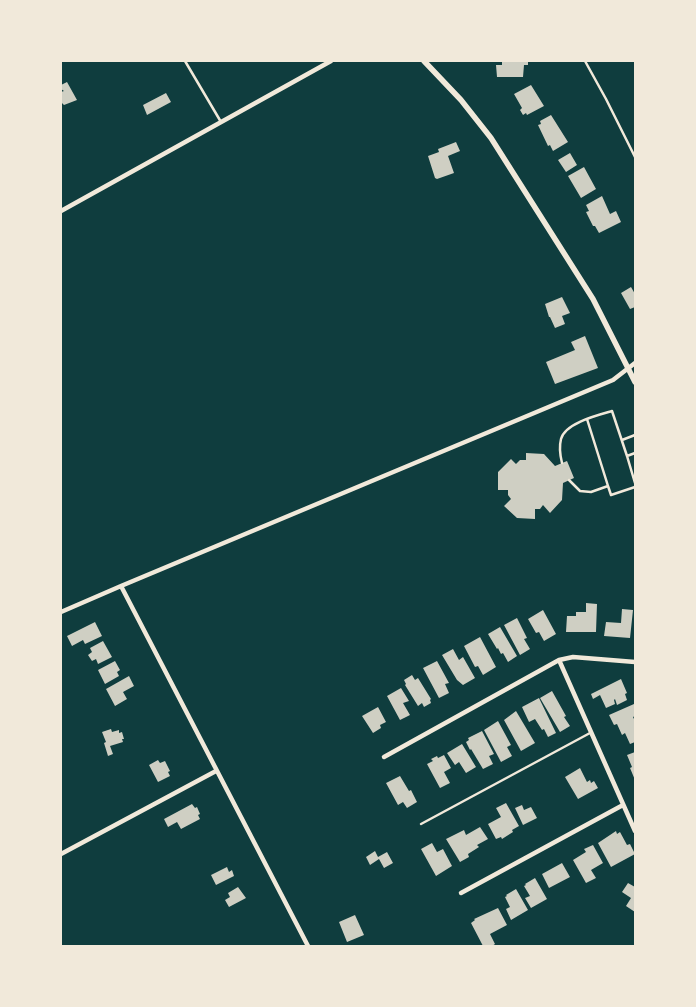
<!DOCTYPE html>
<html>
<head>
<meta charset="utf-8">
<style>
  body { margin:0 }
  #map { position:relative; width:696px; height:1007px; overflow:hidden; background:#0f3d3e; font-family:"Archivo Narrow",sans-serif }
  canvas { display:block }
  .frame { position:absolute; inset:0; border:62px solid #f1e9da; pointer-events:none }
</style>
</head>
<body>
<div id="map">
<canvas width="696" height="1007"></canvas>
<div class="frame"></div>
</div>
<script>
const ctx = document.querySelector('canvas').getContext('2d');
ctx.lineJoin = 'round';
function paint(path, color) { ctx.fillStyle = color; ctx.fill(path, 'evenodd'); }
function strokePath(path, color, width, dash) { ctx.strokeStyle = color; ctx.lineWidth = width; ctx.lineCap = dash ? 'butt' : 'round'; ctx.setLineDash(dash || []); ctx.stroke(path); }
const building = new Path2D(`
  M502,61h26v4h-4l-1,12h-26l-1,-12h6z
  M67,82l10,18 -13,5 -3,-3v-10l3,-1 -3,-2v-4z
  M531,85l13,21 -17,9 -1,-2 -3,2 -3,-5 2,-2 -8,-14z
  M166,93l5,9 -24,13 -4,-10z
  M551,115l17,27 -15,9 -3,-6 -2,1 -10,-21 3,-1 -1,-3z
  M456,142l4,9 -12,5 6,17 -17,6 -2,-1 -7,-22 11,-4 -1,-3z
  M570,153l7,12 -11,7 -8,-12z
  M584,167l12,22 -15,9 -13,-22z
  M602,196l8,18 6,-3 5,11 -22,11 -4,-7h-2l-7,-14 3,-1 -3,-6z
  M631,287l4,7v13l-5,2 -9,-16z
  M562,297l8,16 -8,3 3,8 -10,4 -5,-11h-1l-4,-13z
  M585,336l13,32 -43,16 -9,-22 29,-12 -4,-8z
  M526,453l18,1 11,12 12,-5 7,17 -11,5 -1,17 -12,13 -7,-8 -3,4h-5v10l-18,-1 -13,-12 7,-7 -3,-4v-5h-10v-18l13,-13 5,5 4,-4h6z
  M586,603l11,1 -1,28h-30l1,-16h9v-4h10z
  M622,609l11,1 -3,28 -26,-2 2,-14 15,1z
  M543,610l13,24 -12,7 -5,-9 -3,1 -8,-14z
  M517,618l10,20 -3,1 6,10 -10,6 -16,-30z
  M95,622l7,14 -17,8 -2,-4 -11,6 -5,-10z
  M500,627l17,29 -9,6 -5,-9 -2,1 -3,-6 -1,1 -9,-15z
  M480,637l16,30 -13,8 -5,-9 -3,1 -11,-21z
  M103,641l9,16 -14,7 -2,-5 -4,2 -4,-6 4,-3 -2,-4z
  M453,649l6,11 4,-3 12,21 -12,7 -6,-5 -15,-25z
  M115,661l5,9 -3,2 2,4 -14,8 -7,-14z
  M437,661l12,22 -4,1 4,9 -10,5 -16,-30z
  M412,675l3,5 3,-2 13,21 -1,1 1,3 -7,4 -2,-4 -4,3 -13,-21 1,-1 -2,-4z
  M129,676l5,10 -11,6 4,7 -12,7 -9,-17z
  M621,679l6,14 -2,1 2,6 -10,5 -2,-6 -1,1 1,4 -9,4 -6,-13 -7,4 -2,-5z
  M401,688l8,13 -6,2 7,12 -10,5 -13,-24z
  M552,691l14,25 -2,1 6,9 -10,6 -20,-34z
  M539,698l17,35 -8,4 -4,-8 -2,1 -7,-11 -6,3 -7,-15z
  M634,704l1,12 -2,1 2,4v21l-5,2 -5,-11 -3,2 -5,-11 -3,1 -5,-10z
  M378,707l8,15 -6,3 1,3 -8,5 -11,-17z
  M516,711l19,32 -14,8 -17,-31z
  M498,721l13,24 -4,2 5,9 -11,6 -17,-32z
  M111,729l1,3 7,-2v3l3,-1 2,7h-2l1,3 -13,4 3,8 -5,2 -4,-13 2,-1 -4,-10z
  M482,731l12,23 -5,2 4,8 -10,5 -12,-20 -1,1 -4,-8 3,-2 -1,-2z
  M462,744l14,23 -10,6 -7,-11 -4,3 -8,-12z
  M635,752v28l-5,-12 2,-1 -5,-12z
  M444,755l7,13 -7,4 6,11 -10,5 -13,-24 6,-3 -2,-2 6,-3 1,2z
  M158,760l2,3 5,-2 5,10 -2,1 2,4 -12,6 -9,-17z
  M580,768l7,14 3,-2 1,3 3,-2 4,7 -20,11 -13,-22z
  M400,776l9,15 2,-1 6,12 -10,6 -4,-6 -5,3 -12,-22z
  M506,803l13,23 -7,4 1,2 -11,7 -1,-2 -5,2 -8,-15 13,-7 -5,-9z
  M192,804l3,4 2,-1 3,7 -2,1 2,4 -19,10 -4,-7 -9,5 -4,-8z
  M522,805l2,5 7,-3 6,11 -14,7 -8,-17z
  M480,827l8,12 -11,6 2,2 -11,7 1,3 -9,5 -14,-23 18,-9 2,5z
  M616,831l1,3 3,-2 7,13 3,-1 5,10 -24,13 -13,-24z
  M432,843l5,9 6,-3 9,17 -16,10 -15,-27z
  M593,845l10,18 -12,7 5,8 -10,5 -13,-23 13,-8 -2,-3z
  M375,851l3,6 9,-5 6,11 -9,5 -5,-9 -9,6 -4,-8z
  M562,863l8,14 -21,11 -7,-14z
  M227,867l2,5 3,-2 2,6 -18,9 -5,-10z
  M535,878l12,21 -16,9 -6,-10 5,-2 -6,-10 2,-1 -1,-1z
  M628,883l7,4v25l-9,-6 5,-8 -9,-6z
  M238,887l8,11 -17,9 -4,-7 5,-3 -2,-4z
  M516,889l12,21 -17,10 -5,-11 4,-2 -5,-10 2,-1 -1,-1z
  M498,908l9,17 -17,9 5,10 -3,2h-9l-12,-23 4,-3 -1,-1z
  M355,915l9,20 -17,7 -8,-20z`);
const service = new Path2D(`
  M185,61l36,61
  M585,61l21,38 29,58
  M587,419l21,67
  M622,440l13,-5
  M635,453l-8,3 8,27
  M562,463c-2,-8 -3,-16 -1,-24 4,-16 37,-24 51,-28l15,45
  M569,480l11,11 11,1 17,-6 3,9 24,-8
  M421,824l169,-91`);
const minor = new Path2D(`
  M61,211l270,-150
  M121,586l187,360
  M61,612l60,-26 492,-206 22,-17
  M559,660l76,171
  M384,757l175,-97 14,-3 62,5
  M61,854l155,-83
  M461,893l162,-88`);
const tertiary = new Path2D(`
  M424,61l37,39 30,38 102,161 42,83`);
paint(building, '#cfcfc3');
strokePath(service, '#f1e9da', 2.5);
strokePath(minor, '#f1e9da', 4.5);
strokePath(tertiary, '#f1e9da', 5.5);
</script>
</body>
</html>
